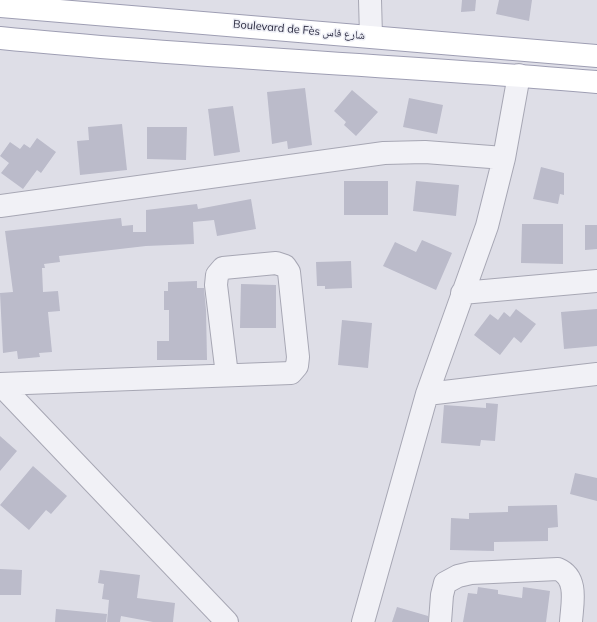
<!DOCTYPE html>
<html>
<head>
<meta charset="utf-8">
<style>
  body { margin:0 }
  canvas { display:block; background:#dedee7 }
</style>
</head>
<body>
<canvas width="597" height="622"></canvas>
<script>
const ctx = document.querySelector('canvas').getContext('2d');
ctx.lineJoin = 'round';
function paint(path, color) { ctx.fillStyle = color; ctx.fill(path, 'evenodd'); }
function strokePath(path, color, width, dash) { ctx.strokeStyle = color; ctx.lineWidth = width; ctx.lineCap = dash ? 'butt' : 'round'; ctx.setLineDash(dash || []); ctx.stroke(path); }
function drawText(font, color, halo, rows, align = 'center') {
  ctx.font = font + ' Mulish,"Noto Naskh Arabic",sans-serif'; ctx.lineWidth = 3; ctx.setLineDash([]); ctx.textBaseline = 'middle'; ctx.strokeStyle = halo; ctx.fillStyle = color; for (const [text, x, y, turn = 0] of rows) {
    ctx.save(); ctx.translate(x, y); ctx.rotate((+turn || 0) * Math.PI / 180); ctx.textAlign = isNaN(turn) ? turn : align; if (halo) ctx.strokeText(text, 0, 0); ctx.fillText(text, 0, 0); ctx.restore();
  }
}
const building = new Path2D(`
  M462,0h14l-1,11 -14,1z
  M499,0h33l-3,21 -33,-7z
  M305,88l7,57 -24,4 -1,-8 -15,3 -5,-52z
  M352,90l26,22 -22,24 -12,-11 2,-3 -12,-11z
  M409,98l34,7 -6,29 -34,-7z
  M233,106l7,46 -26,4 -6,-47z
  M122,124l5,46 -47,5 -3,-34 12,-1 -1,-13z
  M147,127h40l-1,33 -39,-1z
  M37,138l19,14 -15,21 -4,-3 -14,19 -22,-16 8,-10 -9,-7 10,-14 10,7 4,-5 6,4z
  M541,167l23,6v22l-4,-1 -2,10 -25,-5z
  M344,181h44v34h-44z
  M416,181l43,4 -3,31 -43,-5z
  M251,199l5,30 -39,7 -3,-16 -21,2 1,22 -48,2 -87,10 1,6 -16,2 1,4h-3l1,24 15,-1 2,20 -12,1 4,40 -13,1 1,4 -22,2 -1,-8 -14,2 -3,-60 13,-1 -8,-61 116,-13 1,8 11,-1v7h13v-22l51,-6 1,5z
  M522,224h41v40l-42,-1z
  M585,225h12v24l-12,1z
  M422,240l30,13 -16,37 -53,-24 12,-24 21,10z
  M351,261l1,27 -27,1v-3h-8l-1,-24z
  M197,281v7h7l2,22 1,50h-50v-19h12v-31h-5v-19h4v-9z
  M241,284l35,1v43h-36z
  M516,309l20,15 -15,19 -7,-6 -14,18 -26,-20 16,-21 8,6 6,-8 6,5z
  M597,309v37l-33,3 -3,-37z
  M342,320l30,3 -4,45 -30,-3z
  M486,403l12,1 -3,37 -14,-1 -1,6 -39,-3 3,-38 42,3z
  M0,436l17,15 -17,20z
  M33,466l34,30 -16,18 -5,-4 -17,20 -29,-25z
  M575,473l22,5v23l-27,-7z
  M557,505l1,22 -10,1v13l-54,1v9l-44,-1 1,-32 18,1v-6l39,-1v-6z
  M0,569l22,1 -1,25h-21z
  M100,570l40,5 -3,23 38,5 -2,19h-20l-32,-6 -1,6h-13l2,-22 -7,-1 2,-15 -6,-1z
  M478,587l20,3v4l24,4 1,-11 27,4 -4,31h-83l5,-29 9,1z
  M397,607l31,9v6h-36z
  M56,609l51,5 -1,8h-51z`);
const minor = new Path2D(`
  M370,0l1,36
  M0,206l384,-53 41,-1 79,6
  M462,293l135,-12
  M0,384l291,-11 6,-7 1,-9 -9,-85 -4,-6 -9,-3 -53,5 -6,7 -1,10 11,90
  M0,384l227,238
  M427,394l170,-20
  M363,622l64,-228 60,-168 17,-68 15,-83
  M440,622l2,-27 3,-12 13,-7 13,-3 87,-4c21,9 14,35 13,53`);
const major = new Path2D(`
  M0,6l597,50
  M0,38c199,20 398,27 597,44`);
const streetNames = [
  ["Boulevard de Fès شارع فاس",299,30,5]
];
paint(building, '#bbbbca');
strokePath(minor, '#a7a7b4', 24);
strokePath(major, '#9e9eb3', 24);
strokePath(minor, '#f1f1f6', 22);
strokePath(major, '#fff', 22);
drawText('11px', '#28283e', '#edeef5', streetNames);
</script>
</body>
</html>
